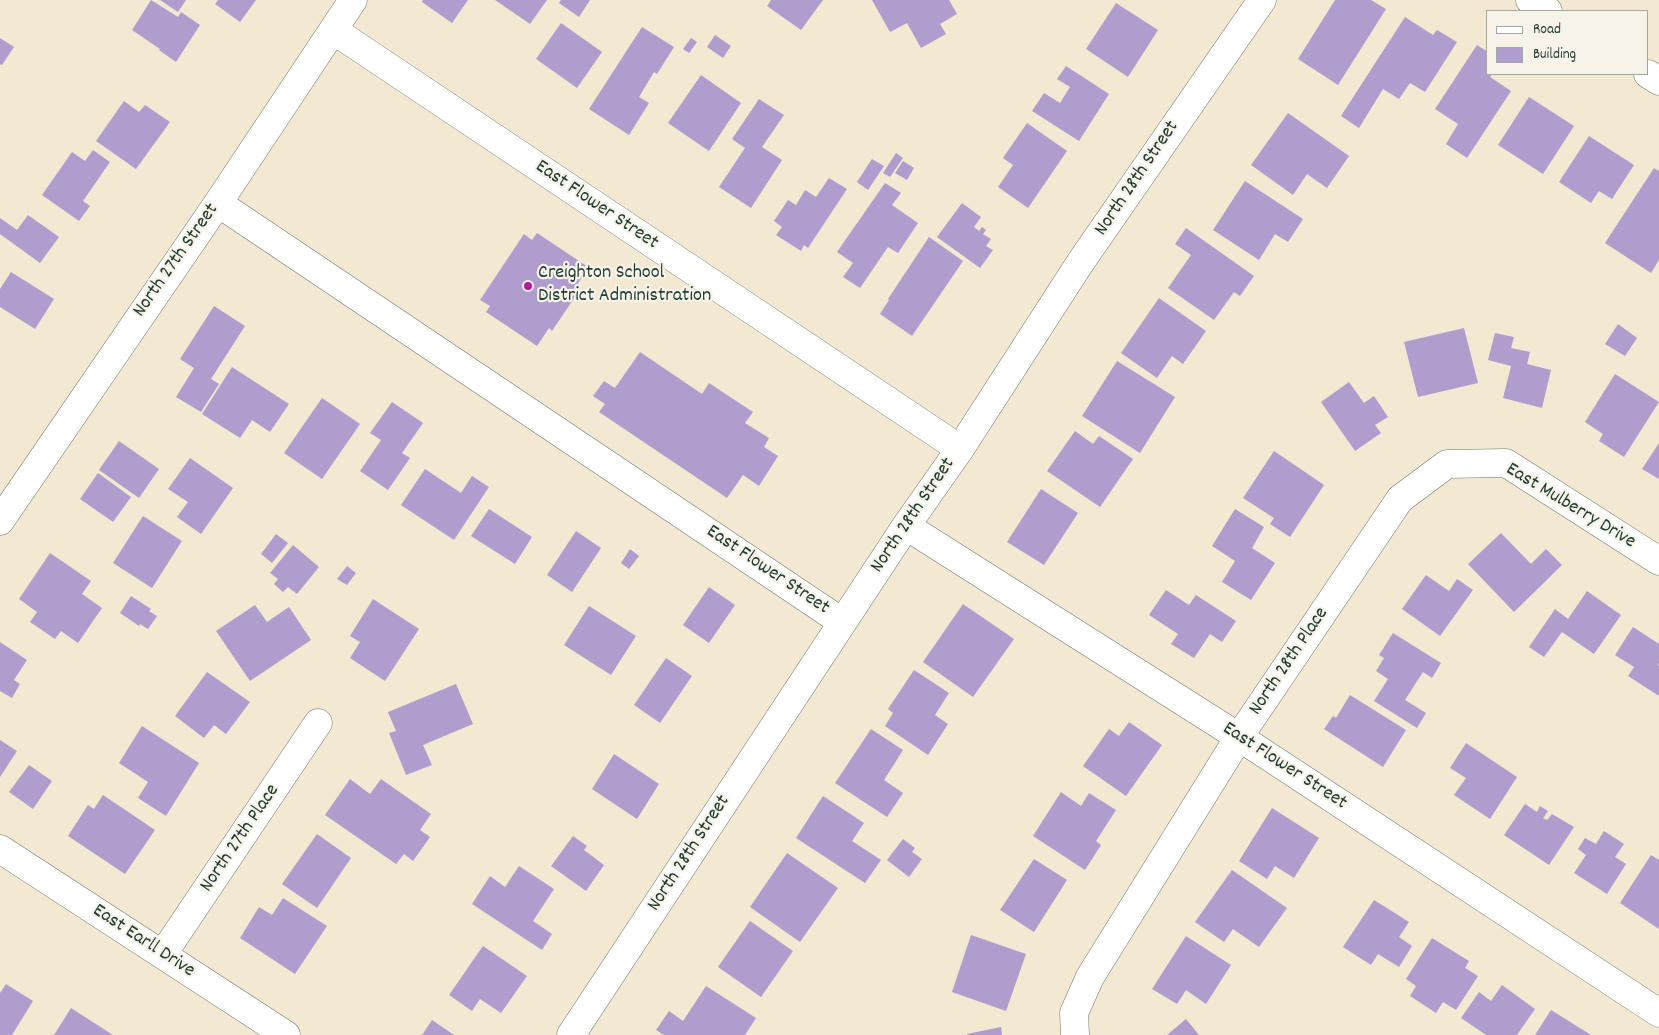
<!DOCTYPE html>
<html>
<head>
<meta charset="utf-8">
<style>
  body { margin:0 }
  #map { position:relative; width:1659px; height:1035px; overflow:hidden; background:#f3e8d2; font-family:Dekko,sans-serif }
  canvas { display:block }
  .legend { position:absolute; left:1486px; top:10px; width:162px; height:65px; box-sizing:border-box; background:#f7f3e8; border:1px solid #a1aaa0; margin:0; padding:6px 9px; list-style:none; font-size:15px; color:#1f3d34 }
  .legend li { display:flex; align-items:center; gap:10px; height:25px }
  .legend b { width:25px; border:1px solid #a1aaa0 }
</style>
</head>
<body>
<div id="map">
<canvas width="1659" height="1035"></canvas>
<ul class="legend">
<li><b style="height:6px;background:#fff"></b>Road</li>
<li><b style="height:14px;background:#af9dce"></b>Building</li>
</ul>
</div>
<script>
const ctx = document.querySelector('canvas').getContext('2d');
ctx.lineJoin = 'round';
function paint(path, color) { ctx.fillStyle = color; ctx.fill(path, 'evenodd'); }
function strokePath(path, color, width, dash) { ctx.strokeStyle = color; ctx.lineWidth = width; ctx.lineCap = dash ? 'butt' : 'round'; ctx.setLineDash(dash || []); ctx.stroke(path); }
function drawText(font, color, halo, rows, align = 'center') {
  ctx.font = font + ' Dekko,sans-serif'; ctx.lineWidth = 4.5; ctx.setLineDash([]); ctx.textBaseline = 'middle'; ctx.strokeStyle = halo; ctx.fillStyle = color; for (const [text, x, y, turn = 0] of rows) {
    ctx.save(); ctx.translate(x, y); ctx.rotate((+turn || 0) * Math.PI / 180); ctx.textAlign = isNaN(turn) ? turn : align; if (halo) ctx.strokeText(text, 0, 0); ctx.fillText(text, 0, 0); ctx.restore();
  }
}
const building = new Path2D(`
  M151,0l27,17 3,-5 19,13 -24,37 -17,-12 1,-1 -28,-19z
  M160,0h26l-8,12z
  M218,0h38l-16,22 -25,-18z
  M423,0h45l-16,23 -30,-21z
  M495,0h52l-17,24z
  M561,0h29l-11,17 -20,-14z
  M771,0h52l-22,30 -34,-24z
  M872,0h77l8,14 -17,10 6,10 -25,14 -14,-25 -17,9z
  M1335,0h36l15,9 -48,76 -40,-26z
  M1116,3l42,27 -30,47 -42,-28z
  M1405,17l28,18 4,-5 20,12 -32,50 -15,-9 -11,16 -16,-10 -24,39 -18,-12z
  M561,23l41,29 -25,36 -41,-29z
  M642,27l32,20 -17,27 -3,-2 -15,25 10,6 -20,32 -40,-26z
  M715,35l16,11 -8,12 -16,-11z
  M0,38l14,9 -12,18 -2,-1z
  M691,38l6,4 -8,11 -6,-4z
  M1477,45l11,7v22h4l-2,3 21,14 -44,67 -21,-14 12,-20 -23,-15z
  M1066,66l43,28 -30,47 -47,-30 12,-18 16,10 10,-16 -13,-8z
  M701,75l40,28 -32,48 -41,-28z
  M1529,97l45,29 -31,48 -45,-29z
  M759,99l25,16 -22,32 20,13 -31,48 -32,-21 26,-39 -13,-9z
  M124,101l15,11 6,-7 25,17 -34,47 -40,-28z
  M1288,113l61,43 -22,32 -20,-14 -14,21 -42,-30z
  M1027,123l40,28 -39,57 -30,-21 15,-22 -10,-7z
  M1589,136l45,29 -22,34 -13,-8 -8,12 -32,-21z
  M93,150l17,12 -27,39 7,5 -11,15 -37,-26 30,-43 13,9z
  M896,153l7,5 -13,19 -7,-4z
  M872,159l12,7 -16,24 -11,-8z
  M903,161l11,7 -7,12 -12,-7z
  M1654,168l5,3v89l-8,13 -46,-30z
  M829,178l18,11 -39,59 -4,-3 -3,6 -25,-16 6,-8 -8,-6 14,-21 8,5 9,-15 11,7z
  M1245,181l58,38 -15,23 -13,-8 -16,26 -46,-30z
  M885,183l16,10 -9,12 26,18 -20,30 -10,-6 -28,41 -17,-11 10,-14 -16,-11z
  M962,203l19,14 -7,10 5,4 3,-4 4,3 -3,4 8,5 -5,7 7,4 -13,18 -43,-31z
  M28,215l31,22 -19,26 -40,-29v-16l17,12z
  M1186,228l68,48 -14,20 -6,-4 -20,28 -46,-32 23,-33 -16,-11z
  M537,233l51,34 -11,18 4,3 -29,43 -3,-3 -12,18 -51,-34 4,-6 -10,-6 44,-66 8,6z
  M929,237l34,24 -51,75 -32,-22 9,-14 -1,-1z
  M11,272l43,27 -19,30 -35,-22v-18z
  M1159,298l47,33 -23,33 -11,-8 -15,22 -36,-25z
  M214,306l31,20 -34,53 8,5 -18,28 -25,-15 18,-29 -14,-9z
  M1618,324l19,14 -12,18 -20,-12z
  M1464,328l14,55 -60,14 -14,-55z
  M1495,333l19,4 -3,11 19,4 -3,12 24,6 -9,38 -39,-10 8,-32 -23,-6z
  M640,352l62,42 7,-11 44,29 -8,11 24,15 -5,9 14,9 -19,30 -16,-11 -16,23 -128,-86 6,-8 -12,-8 11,-15 11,7z
  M1117,361l58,36 -35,56 -58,-37z
  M232,367l57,37 -19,28 -18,-12 -12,18 -38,-24z
  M1615,374l44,28 -35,55 -25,-16 4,-7 -18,-12z
  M1349,382l15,21 10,-7 14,21 -13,8 6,8 -26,18 -34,-49z
  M322,398l38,26 -38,55 -38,-26z
  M392,402l31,21 -21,30 8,5 -22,32 -28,-19 21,-31 -11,-7z
  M1075,431l18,13 6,-8 34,23 -33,48 -53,-36z
  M119,441l40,28 -20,29 -40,-28z
  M1659,443v36l-17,-10z
  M1274,451l50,34 -34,52 -20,-13 4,-6 -31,-20z
  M190,458l43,30 -32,46 -24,-17 11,-15 -20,-13z
  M425,469l36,24 11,-17 17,11 -35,53 -53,-35z
  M98,473l33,24 -18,25 -33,-23z
  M1041,489l37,24 -34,52 -37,-23z
  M489,509l43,28 -17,27 -44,-28z
  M1235,509l29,18 -12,21 23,15 -24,37 -29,-18 13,-21 -23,-15z
  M143,516l39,25 -30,47 -39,-25z
  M576,531l25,17 -29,44 -25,-17z
  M1501,533l30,31 15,-15 16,16 -48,47 -46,-48z
  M276,534l12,9 -16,20 -11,-9z
  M293,545l26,22 -22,27 -9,-7 -5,5 -9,-8 4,-5 -8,-6z
  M630,549l9,7 -10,13 -8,-6z
  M50,553l41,28 -9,13 20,14 -24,35 -17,-12 -6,8 -25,-17 7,-10 -18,-13z
  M347,566l9,7 -9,12 -10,-6z
  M1426,575l23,16 8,-12 16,11 -33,46 -38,-27z
  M709,587l26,18 -26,38 -26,-18z
  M1166,590l23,15 7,-10 40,26 -14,21 -12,-8 -16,24 -23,-14 7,-10 -29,-19z
  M1587,591l34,24 -27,39 -32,-22 -18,25 -15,-10 26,-38 13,10z
  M131,596l20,13 -2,2 8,5 -9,13 -8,-5 -1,2 -19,-13z
  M373,599l46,30 -34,52 -35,-23 10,-16 -10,-6z
  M963,604l51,35 -41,58 -50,-35z
  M255,605l12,17 22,-15 22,33 -61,41 -34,-50z
  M589,606l47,30 -25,39 -47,-30z
  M1633,627l26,17v19l-1,2 1,1v30l-31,-20 6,-9 -19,-12z
  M1393,633l48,30 -9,15 -9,-6 -18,28 21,13 -9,15 -43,-27 14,-22 -12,-8 8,-13 -5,-3z
  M0,642l27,18 -13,20 6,4 -8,14 -12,-7z
  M666,658l26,18 -32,47 -26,-18z
  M914,670l35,23 -14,22 13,9 -20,31 -43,-29 8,-13 -5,-4z
  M207,672l43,30 -24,32 -12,-9 -10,13 -29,-22z
  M456,684l17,40 -50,21 9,20 -26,10 -17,-42 7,-2 -8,-19z
  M1350,695l56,35 -23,37 -59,-38 9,-13 3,2z
  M1129,722l33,23 -36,51 -43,-30 26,-37 10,7z
  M142,726l57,37 -33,53 -28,-18 10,-16 -29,-19z
  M871,729l32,21 -19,30 19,13 -16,24 -52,-34z
  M0,740l17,11 -17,26z
  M1466,743l51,34 -27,42 -36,-24 12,-17 -16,-10z
  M614,754l45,30 -22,35 -45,-30z
  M29,765l23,16 -19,28 -24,-17z
  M350,779l20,15 11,-15 50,35 -11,16 10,7 -17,24 -9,-7 -8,10 -71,-49z
  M1061,792l20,14 8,-13 27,17 -20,31 5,4 -16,25 -52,-34z
  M103,795l52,35 -30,44 -57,-38 20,-31 6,4z
  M823,796l41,27 -12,18 29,19 -16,23 -69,-45z
  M1525,804l12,8 3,-6 8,5 -5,7 4,2 5,-6 22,13 -25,38 -45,-30z
  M1272,808l47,30 -25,40 -19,-12 -8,13 -28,-18z
  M1604,831l20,13 -9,13 11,7 -19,30 -33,-21 12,-18 -8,-6 7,-11 11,6z
  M317,834l34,24 -34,50 -35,-24z
  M573,836l14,10 -3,4 20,15 -18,26 -35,-25z
  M903,839l12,9 -3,4 10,7 -13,18 -22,-17z
  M787,853l51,35 -38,54 -50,-35z
  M1651,855l8,5v69l-39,-26z
  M1034,859l33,21 -33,52 -34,-22z
  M519,866l35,23 -21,32 19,13 -10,16 -70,-46 18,-28 15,11z
  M1232,870l55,38 -28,39 -26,-18 -9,13 -29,-20z
  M283,898l44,28 -32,48 -55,-36 19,-31 13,8z
  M1374,900l35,22 -10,15 13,9 -13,21 -21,-13 -7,11 -28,-18z
  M750,921l43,30 -32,46 -43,-30z
  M971,935l55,19 -20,57 -54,-19z
  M1186,936l45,29 -25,39 -20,-14 -9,14 -25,-15z
  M1432,938l37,23 -4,7 13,8 -22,34 -13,-8 -7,11 -26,-17 6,-10 -10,-7z
  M483,946l44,30 -26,37 -21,-14 -8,12 -23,-16z
  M6,984l27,17 -21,34h-12v-42z
  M1502,985l33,24 -18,26h-31l-25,-17 18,-26 12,9z
  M706,986l50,32 -11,17h-81l-8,-5 13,-19 14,10z
  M71,1008l42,27h-59z
  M1551,1010l40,25h-56z
  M1186,1019l13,16h-32z
  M432,1020l22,15h-32z
  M1001,1027l1,8h-35v-1z`);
const street = new Path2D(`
  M333,30l627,419
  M218,203l624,419
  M0,521l218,-318 135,-203
  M906,526l333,211 420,276
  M0,849l286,186
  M163,954l155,-231
  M1075,1035l-1,-22 16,-36 149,-240 161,-238 47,-35 59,-1 153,98`);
const secondary = new Path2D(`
  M1530,0l18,11
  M1648,74l11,7
  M571,1035l335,-509 54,-77 120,-186 182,-263`);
const markers = [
  [528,286,5,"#b5179e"]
];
const streetNames = [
  ["North 28th Street",1138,179,-56],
  ["East Flower Street",596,206,34],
  ["North 27th Street",177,261,-55],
  ["East Mulberry Drive",1570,507,31],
  ["North 28th Street",914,516,-56],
  ["East Flower Street",767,571,34],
  ["North 28th Place",1290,662,-56],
  ["East Flower Street",1284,767,33],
  ["North 27th Place",241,839,-56],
  ["North 28th Street",690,854,-57],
  ["East Earll Drive",143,942,33]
];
const poiNames = [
  ["Creighton School",538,274],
  ["District Administration",538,297]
];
paint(building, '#af9dce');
strokePath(street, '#69796b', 29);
strokePath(secondary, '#69796b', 29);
strokePath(street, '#fff', 28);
strokePath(secondary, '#fff', 28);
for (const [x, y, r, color] of markers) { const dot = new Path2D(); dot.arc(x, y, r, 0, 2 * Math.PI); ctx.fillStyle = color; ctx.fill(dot); strokePath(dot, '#f7f3e8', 2); }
drawText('20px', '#1f3d34', '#f7f3e8', streetNames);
drawText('20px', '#1f3d34', '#f7f3e8', poiNames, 'left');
</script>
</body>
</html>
